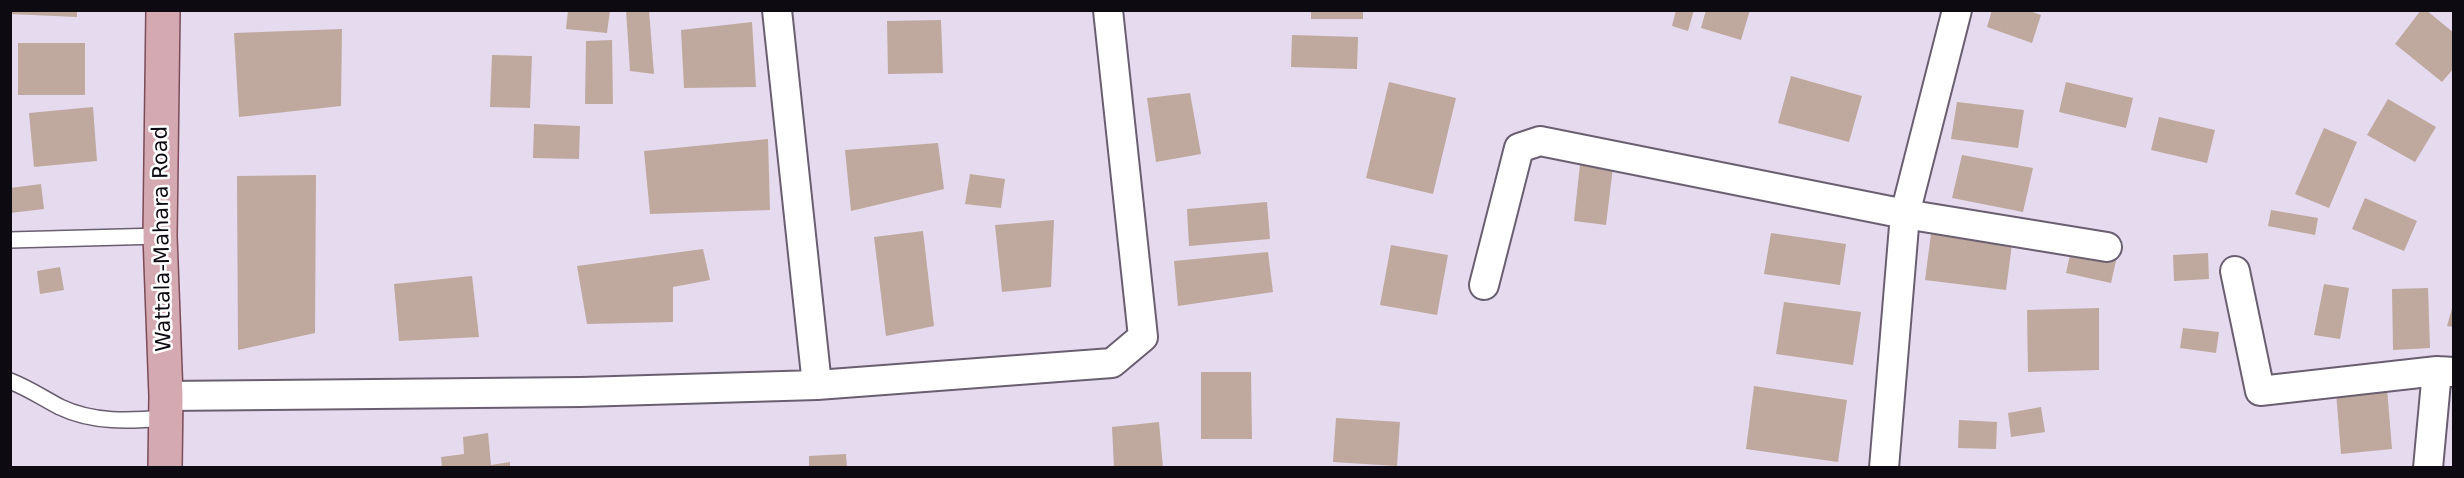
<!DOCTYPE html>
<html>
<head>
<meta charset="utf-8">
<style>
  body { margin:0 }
  #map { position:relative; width:2464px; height:478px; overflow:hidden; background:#e5daee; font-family:"DejaVu Sans",sans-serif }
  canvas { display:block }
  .frame { position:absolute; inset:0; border:12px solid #0e0a11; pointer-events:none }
</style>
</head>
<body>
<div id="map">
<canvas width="2464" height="478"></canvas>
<div class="frame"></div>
</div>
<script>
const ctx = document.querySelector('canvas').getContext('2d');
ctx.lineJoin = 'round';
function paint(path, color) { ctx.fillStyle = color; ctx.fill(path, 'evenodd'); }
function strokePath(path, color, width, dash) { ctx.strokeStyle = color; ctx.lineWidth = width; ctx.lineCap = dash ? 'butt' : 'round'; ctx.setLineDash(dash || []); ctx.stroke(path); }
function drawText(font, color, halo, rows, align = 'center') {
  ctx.font = font + ' "DejaVu Sans",sans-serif'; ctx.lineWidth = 5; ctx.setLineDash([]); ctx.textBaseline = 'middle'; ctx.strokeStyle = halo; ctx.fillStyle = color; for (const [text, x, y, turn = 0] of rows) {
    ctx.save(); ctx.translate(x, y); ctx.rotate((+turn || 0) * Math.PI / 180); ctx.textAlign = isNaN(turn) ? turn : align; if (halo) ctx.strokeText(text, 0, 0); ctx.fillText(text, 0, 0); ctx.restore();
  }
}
const building = new Path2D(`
  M10,10h67v7l-67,-3z
  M568,10h42l-3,23 -41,-4z
  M626,10h23l5,64 -24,-3z
  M1311,10h52v9h-52z
  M1676,10h18l-6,21 -16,-5z
  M1706,10h44l-9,30 -40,-12z
  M1992,10h35l14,5 -9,28 -45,-16z
  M2421,10h5l28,23v35l-12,14 -47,-38z
  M941,20l2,53 -55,1 -1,-53z
  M752,22l4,65 -72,1 -3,-58z
  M342,29l-1,77 -102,11 -5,-84z
  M1292,35l66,2 -1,32 -66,-2z
  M612,40l1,64h-28l1,-63z
  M18,43h67v52h-67z
  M492,55l40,1 -2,52 -40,-1z
  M1791,76l71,20 -13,46 -71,-19z
  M1389,82l67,16 -23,96 -67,-16z
  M2066,82l67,16 -7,30 -67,-16z
  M1190,93l11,61 -45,8 -9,-64z
  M2388,99l48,28 -21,35 -48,-27z
  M1957,102l67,8 -6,38 -67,-9z
  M93,107l4,54 -63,6 -5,-54z
  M2159,117l56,13 -8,33 -56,-13z
  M534,124l46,2 -1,33 -46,-1z
  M2324,128l33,14 -28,66 -34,-14z
  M768,139l2,71 -120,4 -6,-63z
  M938,143l6,46 -93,22 -6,-61z
  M1962,155l71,13 -10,44 -71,-14z
  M1580,164l33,3 -7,58 -32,-4z
  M970,174l35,5 -4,29 -36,-4z
  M316,175l-1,158 -77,17 -1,-174z
  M41,184l3,25 -34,4v-25z
  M2365,198l52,23 -13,30 -52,-22z
  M1267,202l3,37 -81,7 -2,-37z
  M2271,210l47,8 -3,17 -47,-9z
  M1054,220l-3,67 -49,5 -7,-67z
  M923,231l11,95 -48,10 -12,-99z
  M1771,233l75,11 -6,41 -76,-11z
  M1931,234l81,10 -6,46 -81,-10z
  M1391,245l57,10 -11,60 -57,-10z
  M2072,246l45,10 -6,27 -45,-10z
  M703,249l7,31 -37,7v35l-86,2 -10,-58z
  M1268,252l5,40 -95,14 -4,-45z
  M2208,253l1,26 -35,2 -1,-26z
  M60,267l4,23 -24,4 -3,-23z
  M472,276l7,61 -80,4 -5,-57z
  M2324,284l25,4 -9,51 -26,-4z
  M2428,288l2,60 -37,2 -1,-61z
  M1784,302l77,10 -8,53 -77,-11z
  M2453,305h1v22l-7,-1z
  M2099,308v62l-71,2 -1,-62z
  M2183,328l36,4 -3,21 -36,-5z
  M1201,372h50l1,67h-51z
  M1754,386l93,14 -9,62 -92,-13z
  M2387,388l5,61 -51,5 -5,-62z
  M2041,407l4,25 -34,5 -3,-24z
  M1336,418l64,4 -3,44 -64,-4z
  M1959,420l38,2 -1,27 -38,-1z
  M1159,422l4,46h-49l-2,-41z
  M488,433l3,32 19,-3v6h-68l-1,-11 23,-3 -1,-17z
  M846,454l1,14h-38v-12z`);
const service = new Path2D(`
  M10,240l150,-4
  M10,381c18,7 33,17 50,26 33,16 70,14 106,11`);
const minor = new Path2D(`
  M777,10l40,375
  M2235,271l25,120 177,-20 17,1
  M1484,285l35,-137 21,-7 365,73 202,33
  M166,396l415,-4 236,-7 295,-22 31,-26 -35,-327
  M1884,468l21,-254 52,-204
  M2428,468l9,-97`);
const primary = new Path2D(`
  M163,10l-3,226 6,160 -1,72`);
const streetNames = [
  ["Wattala-Mahara Road",163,239,-91]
];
paint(building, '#bfa99e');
strokePath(service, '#6a5f71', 18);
strokePath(minor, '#6a5f71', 32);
strokePath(primary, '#7c4c58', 36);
strokePath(service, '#fff', 15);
strokePath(minor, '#fff', 28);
strokePath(primary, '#d4a9b2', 33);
drawText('21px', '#0e0a11', '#fff', streetNames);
</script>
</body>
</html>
